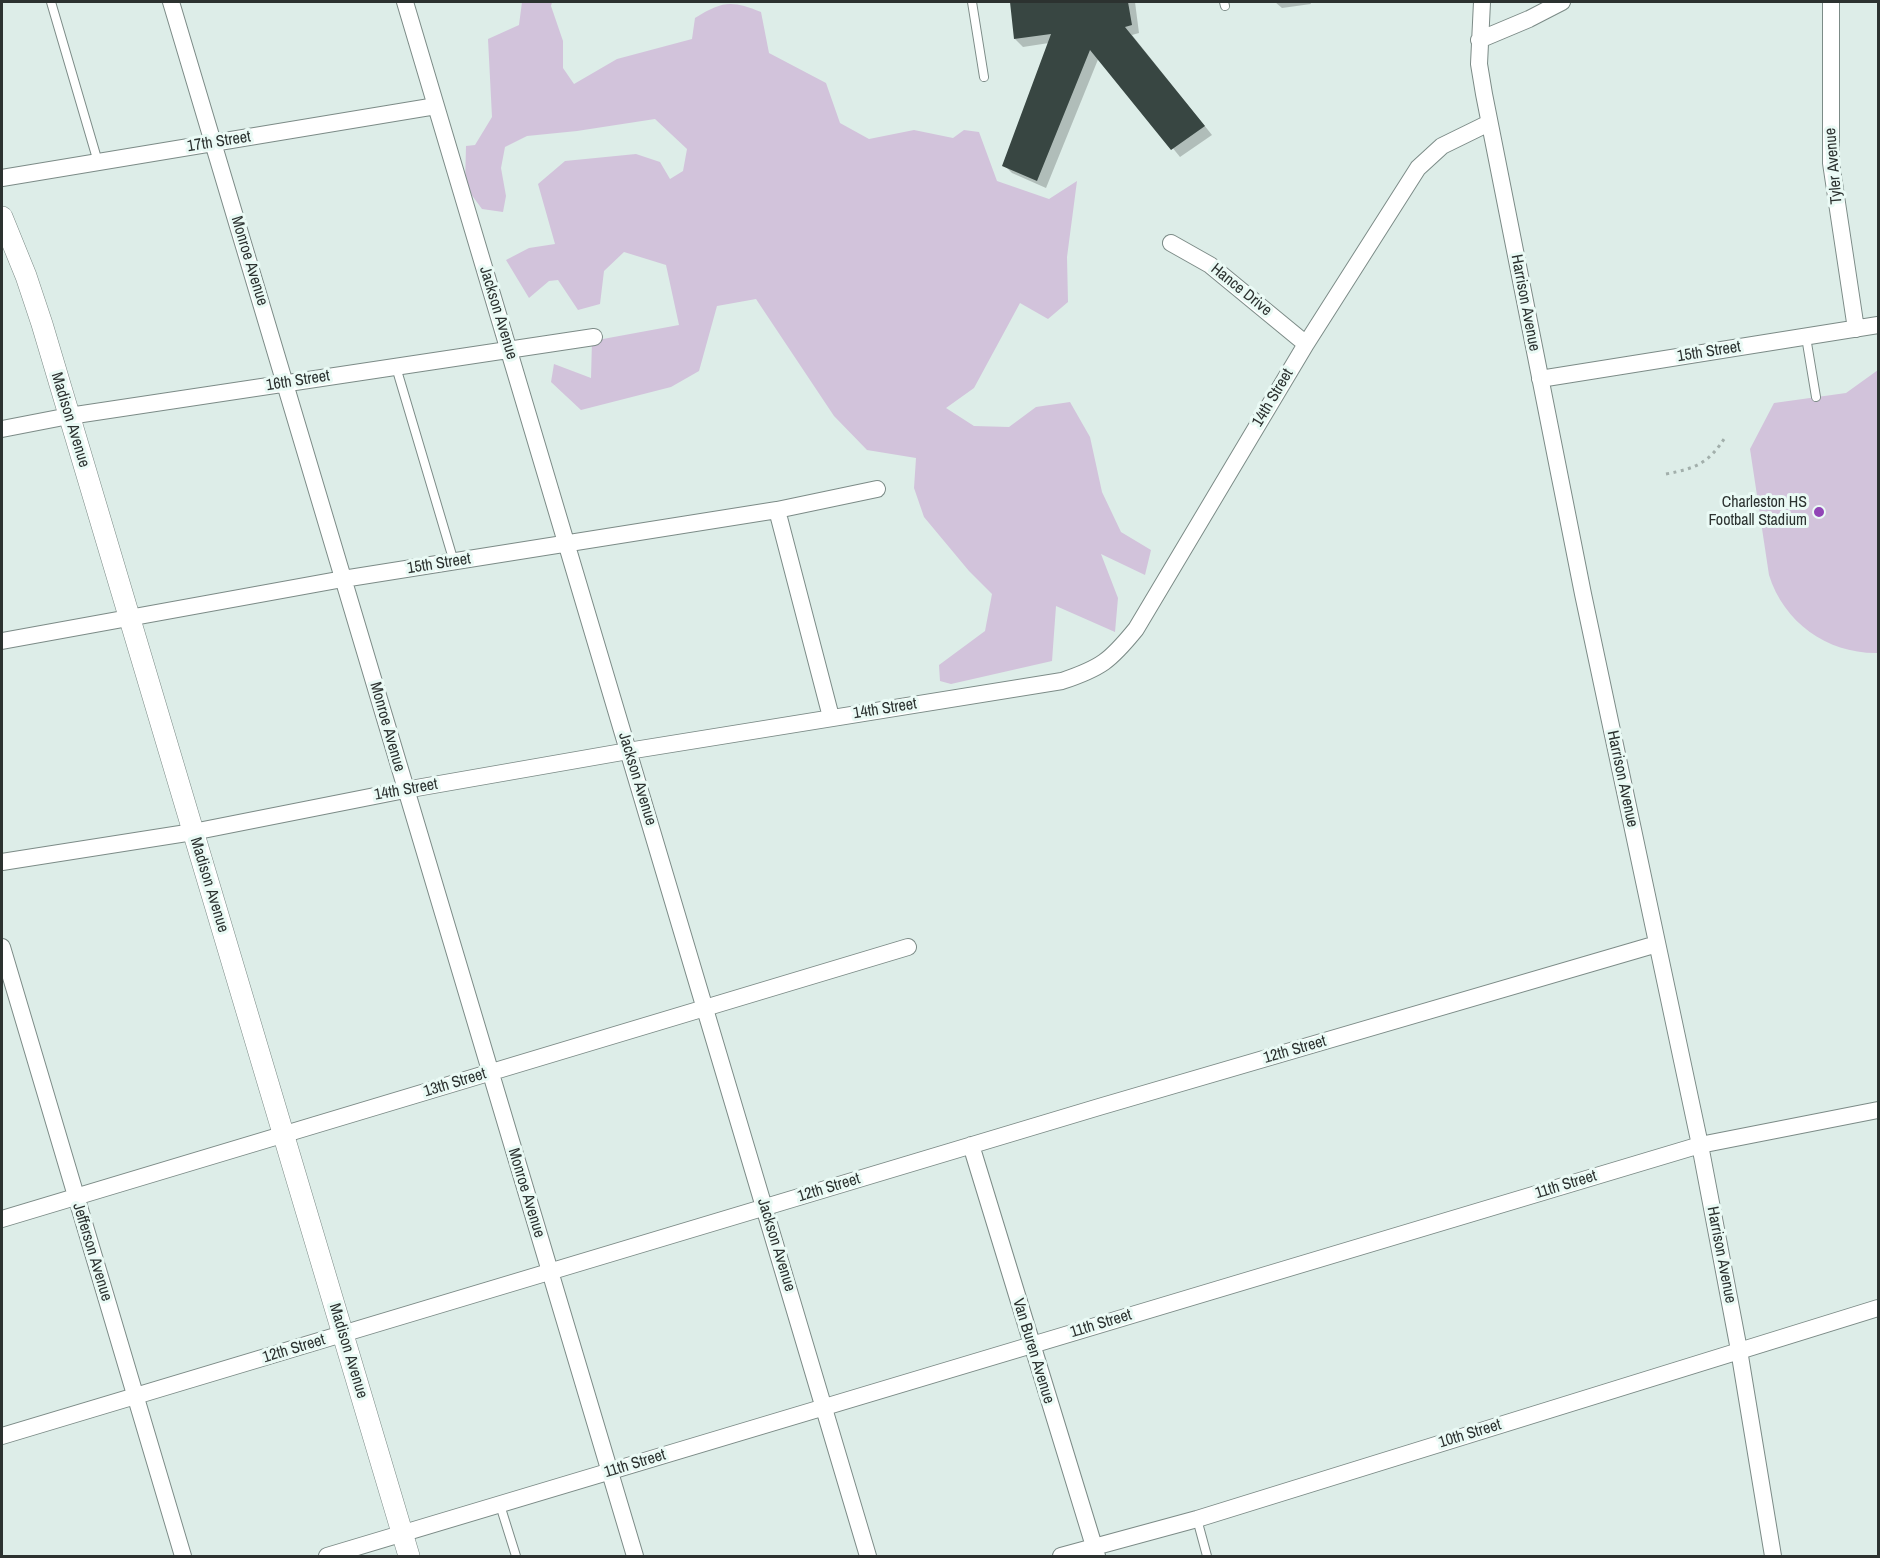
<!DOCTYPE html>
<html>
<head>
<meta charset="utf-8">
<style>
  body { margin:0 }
  #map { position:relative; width:1880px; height:1558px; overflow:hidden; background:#ddede8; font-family:"Archivo Narrow",sans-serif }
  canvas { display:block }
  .frame { position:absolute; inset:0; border:3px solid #2c3230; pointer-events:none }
</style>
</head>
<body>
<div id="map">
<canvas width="1880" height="1558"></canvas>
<div class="frame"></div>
</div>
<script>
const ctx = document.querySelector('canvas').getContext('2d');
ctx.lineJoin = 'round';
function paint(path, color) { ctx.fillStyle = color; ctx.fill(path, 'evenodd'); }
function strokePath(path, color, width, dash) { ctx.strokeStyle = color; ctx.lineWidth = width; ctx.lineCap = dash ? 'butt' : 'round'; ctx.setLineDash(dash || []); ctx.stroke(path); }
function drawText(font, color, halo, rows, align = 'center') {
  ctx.font = font + ' "Archivo Narrow",sans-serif'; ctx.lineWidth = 6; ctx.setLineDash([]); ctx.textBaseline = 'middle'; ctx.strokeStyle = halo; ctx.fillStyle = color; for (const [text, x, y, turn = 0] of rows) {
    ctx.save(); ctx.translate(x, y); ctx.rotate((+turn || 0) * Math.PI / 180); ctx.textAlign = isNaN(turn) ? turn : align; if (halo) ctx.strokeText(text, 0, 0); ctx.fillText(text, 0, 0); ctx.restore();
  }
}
const green = new Path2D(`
  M522,2h30l-1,4 12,35v27l11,16 43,-25 75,-20 3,-21c27,-17 37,-18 66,-6l8,41 57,30 14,40 29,16 45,-9 39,8 11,-8 15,2 18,49 52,18 28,-18 -10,76 1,45 -20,17 -28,-16 -46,85 -28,20 28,18 35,1 27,-20 34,-5 20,35 12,55 19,40 30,18 -6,25 -44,-21 17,44 -3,34 -59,-26 -4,55 -101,23 -11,-3 -1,-16 46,-34 7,-37 -23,-23 -45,-54 -10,-29 2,-30 -49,-8 -33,-34 -78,-117 -39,7 -18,65 -28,16 -90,23 -30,-28 3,-18 37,14 1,-37 87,-16 -13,-60 -42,-13 -20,19 -4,33 -22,6 -20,-30 -9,1 -20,17 -23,-38 23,-12 26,-4 -17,-60 27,-23 71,-7 24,8 10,17 13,-8 4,-22 -32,-30 -78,12 -50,5 -22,11 -4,21 5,28 -3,16 -21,-3 -17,-23 1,-40 9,-1 17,-28 -4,-78 31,-14z
  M1878,370v283c-50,1 -94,-30 -109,-78l-19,-126 24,-46 72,-10z`);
const shadow = new Path2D(`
  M1011,2h124l4,31 -7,2 80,100 -32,22 -81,-100 -53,131 -34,-15 -8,-8 45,-122 -26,4 -8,-8z
  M1275,2h35l1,2 -29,4z`);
const building = new Path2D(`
  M1010,2h118l4,23 -7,2 80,99 -34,24 -81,-100 -53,131 -35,-15 49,-132 -37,5z`);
const path = new Path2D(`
  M1666,474c31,-6 43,-11 60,-38`);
const service = new Path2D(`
  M51,2l47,160
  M972,2l12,75
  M1224,2l1,4
  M1806,337l10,60
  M396,367l58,195
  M500,1505l16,51
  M1197,1519l10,37`);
const minor = new Path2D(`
  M171,2l464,1554
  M405,2l463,1554
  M1482,2l-3,62 5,30 99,500 117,551 39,205 34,206
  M1831,2v161l25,166
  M1479,40l50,-21 33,-17
  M2,178l434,-72
  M1171,243l39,22 96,79
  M1540,379l338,-54
  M2,429l67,-13 525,-79
  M777,510l54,207
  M2,641l341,-62 434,-69 100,-21
  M2,862l191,-30 212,-42 223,-39 434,-70c39,-13 48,-20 74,-52l170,-285 112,-176 24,-22 47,-23
  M2,947l181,609
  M971,1145l126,411
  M2,1219l906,-272
  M2,1436l1097,-329 558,-163
  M327,1556l1373,-411 178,-35
  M1061,1556l136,-37 681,-211`);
const tertiary = new Path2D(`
  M2,217l24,59 16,48 367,1232`);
const markers = [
  [1819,512,6,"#9145b6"]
];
const streetNames = [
  ["17th Street",219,142,-9],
  ["Tyler Avenue",1834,166,-95],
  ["Monroe Avenue",249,261,73],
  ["Hance Drive",1241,290,39],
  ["Harrison Avenue",1525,303,79],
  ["Jackson Avenue",498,313,73],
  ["15th Street",1709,352,-9],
  ["16th Street",298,381,-9],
  ["14th Street",1273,398,-59],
  ["Madison Avenue",70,420,73],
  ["15th Street",439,564,-9],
  ["14th Street",885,709,-9],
  ["Monroe Avenue",387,727,74],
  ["Jackson Avenue",637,779,73],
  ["Harrison Avenue",1622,779,78],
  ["14th Street",406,790,-10],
  ["Madison Avenue",209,885,73],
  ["12th Street",1295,1050,-16],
  ["13th Street",455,1083,-17],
  ["11th Street",1566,1185,-17],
  ["12th Street",829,1188,-17],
  ["Monroe Avenue",526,1193,73],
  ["Jackson Avenue",776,1245,73],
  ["Jefferson Avenue",92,1252,73],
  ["Harrison Avenue",1721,1255,79],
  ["11th Street",1101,1324,-17],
  ["12th Street",294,1349,-17],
  ["Madison Avenue",348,1351,73],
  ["Van Buren Avenue",1033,1351,73],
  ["10th Street",1470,1434,-17],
  ["11th Street",635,1464,-17]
];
const poiNames = [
  ["Charleston HS",1807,503],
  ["Football Stadium",1807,521]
];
paint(green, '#d2c3db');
paint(shadow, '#0003');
paint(building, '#384642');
strokePath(service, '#7c8b87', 10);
strokePath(minor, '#7c8b87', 18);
strokePath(tertiary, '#7c8b87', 22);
strokePath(path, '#a2afab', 3, [3, 4.5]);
strokePath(service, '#fff', 8);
strokePath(minor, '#fff', 16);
strokePath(tertiary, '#fff', 21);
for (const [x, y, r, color] of markers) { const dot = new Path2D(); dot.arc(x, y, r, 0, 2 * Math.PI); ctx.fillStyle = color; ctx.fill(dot); strokePath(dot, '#eafaf5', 2); }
drawText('16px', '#2c3230', '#eafaf5', streetNames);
drawText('16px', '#2c3230', '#eafaf5', poiNames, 'right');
</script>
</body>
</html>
